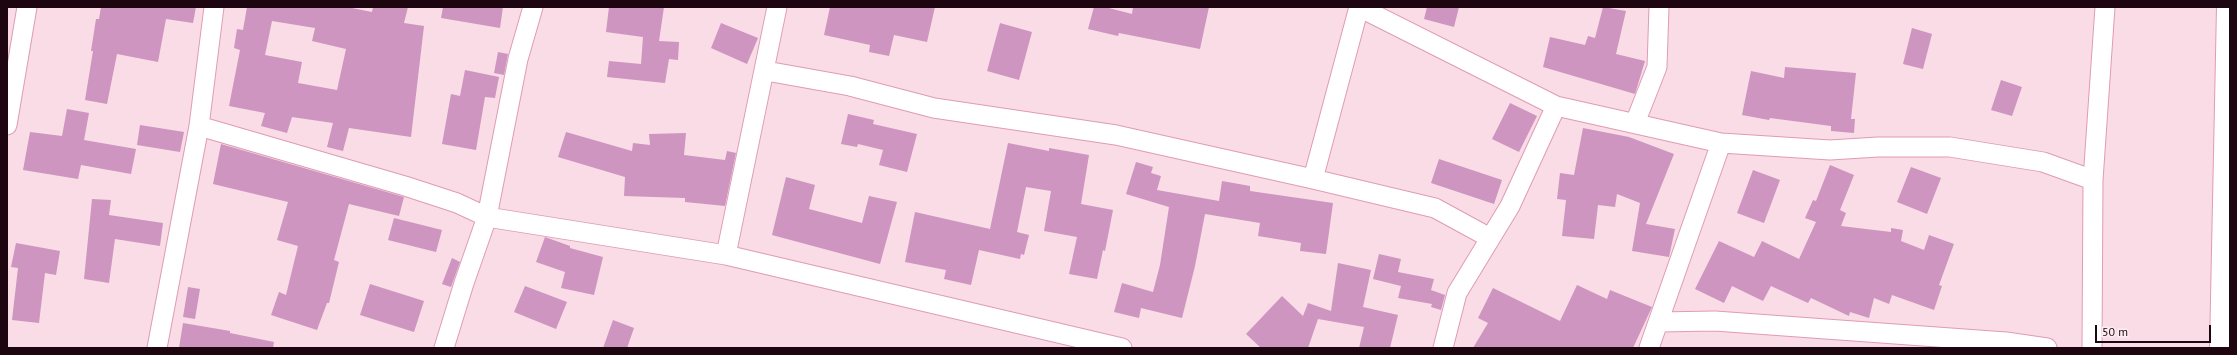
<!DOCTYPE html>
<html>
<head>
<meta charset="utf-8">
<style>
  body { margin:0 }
  #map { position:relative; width:2237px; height:355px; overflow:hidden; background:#f9dce6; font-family:"PT Sans",sans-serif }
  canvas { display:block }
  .frame { position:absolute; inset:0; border:8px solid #1d0610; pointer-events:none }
  .scale { position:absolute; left:2095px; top:325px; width:116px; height:18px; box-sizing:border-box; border:2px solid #1d0610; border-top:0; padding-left:5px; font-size:12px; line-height:14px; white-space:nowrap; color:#1d0610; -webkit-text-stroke:3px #fcedf2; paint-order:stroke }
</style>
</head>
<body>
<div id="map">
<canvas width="2237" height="355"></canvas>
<div class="frame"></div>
<div class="scale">50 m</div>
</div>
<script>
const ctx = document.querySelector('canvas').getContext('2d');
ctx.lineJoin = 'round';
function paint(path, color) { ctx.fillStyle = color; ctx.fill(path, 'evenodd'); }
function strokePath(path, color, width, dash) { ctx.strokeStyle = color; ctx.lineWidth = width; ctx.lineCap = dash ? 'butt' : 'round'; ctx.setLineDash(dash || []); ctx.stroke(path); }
const building = new Path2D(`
  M101,7h95l-3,16 -27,-4 -8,43 -41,-8 -10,50 -22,-4 8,-49h-2l5,-32h3z
  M247,7h100l25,5 1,-5h35l-4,16 20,3 -13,111 -62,-9 -6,23 -16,-4 6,-24 -41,-6 -5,16 -26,-7 4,-13 -36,-7 11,-56 -6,-2 3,-19 6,1zM272,21l43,7 -3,13 34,8 -9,41 -39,-7 4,-21 -37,-7z
  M443,7h60l-3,21 -59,-10z
  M609,7h55l-5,34 20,1 -1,18 -9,-1 -4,24 -58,-6 2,-16 32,3 2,-27 -37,-5z
  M830,7h105l-8,35 -33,-7 -5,21 -20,-4 1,-7 -46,-10z
  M1094,7h11l27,7 1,-7h76l-9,42 -81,-16 -1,3 -30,-7z
  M1427,7h32l-5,20 -30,-8z
  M1603,7l23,4 -10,43 29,7 -10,33 -92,-27 7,-30 35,8 3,-9 7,2z
  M721,23l37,15 -11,26 -36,-16z
  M1000,23l32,9 -13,48 -32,-9z
  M1912,28l20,6 -9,35 -20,-5z
  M498,52l10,2 -4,21 -10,-2z
  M1785,67l71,6 -5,46h4l-1,14 -23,-2v-5l-61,-8 -1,2 -27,-5 9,-44 33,7z
  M465,70l34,7 -4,21 -10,-1 -9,53 -34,-6 9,-50 9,2z
  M2001,80l21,7 -10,29 -21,-6z
  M1510,103l27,13 -18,36 -27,-13z
  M67,109l22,4 -5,27 52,9 -5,25 -50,-9 -3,14 -55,-9 7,-38 32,4z
  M848,114l26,6 -1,4 44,10 -10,38 -28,-7 4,-15 -25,-6 -1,3 -16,-3z
  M140,125l44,7 -4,20 -43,-7z
  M1583,128l46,9 45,17 -28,70 29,5 -6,28 -37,-6 8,-48 -23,-9 -2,13 -17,-2 -4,34 -32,-3 4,-36 -9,-1 3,-26 14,2z
  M566,132l66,19 1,-8 17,2 -1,-11 37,-1 -2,22 41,5 2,-9 9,2 -11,53 -40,-4v-4l-61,-2 1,-19 -67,-20z
  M1008,143l41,8v-3l40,7 -8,49 32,6 -8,41 -2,-1 -6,29 -28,-5 8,-37 -33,-6 7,-40 -25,-4 -9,45 12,3 -5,20 -3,-1 -1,5 -41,-9 -8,35 -27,-6 2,-9 -41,-8 10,-50 75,17z
  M221,144l183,53 -5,19 -50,-12 -15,56 5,2 -10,41h-2l-10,27 -46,-15 8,-23 7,3 12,-49 -21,-6 11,-38 -75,-18z
  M1439,159l63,21 -8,24 -63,-21z
  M1136,162l17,5 -2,6 10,3 -4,14 62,11 3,-20 28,5v5l83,12 -7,51 -26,-3 1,-8 -43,-7 2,-13 -55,-9 -10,52 -13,52 -41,-10 -2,10 -25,-6 8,-29 31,9 7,-27 9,-58 -43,-13z
  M1830,165l24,10 -14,35 6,3 -5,13 50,6v-4l12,2 -2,11 23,9 5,-15 25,9 -15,41 3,1 -8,24 -42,-15 -3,9 -15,-6 -5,20 -19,-6 -1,4 -38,-18 -3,5 -37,-17 -8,15 -31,-15 -8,17 -29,-14 24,-48 35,16 8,-16 37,18 17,-37 -11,-4 8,-18 3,1z
  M1911,167l30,11 -14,36 -30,-12z
  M1753,170l27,10 -16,43 -27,-10z
  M786,177l29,8 -6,24 53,14 7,-27 28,6 -17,62 -108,-29z
  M92,199l19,1 -2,15 54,8 -3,23 -45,-7 -6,44 -25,-4z
  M394,218l48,12 -6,22 -48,-12z
  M545,237l25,9v2l33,9 -9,38 -33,-7 4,-16 -29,-10z
  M16,243l44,8 -4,24 -11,-2 -6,50 -27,-3 6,-52 -7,-1z
  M1379,254l22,5 -3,13 36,7 -3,11 14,5 -4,15 -10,-3 1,-3 -34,-6 3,-12 -28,-7z
  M452,258l8,4 -9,25 -9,-3z
  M1338,263l33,7 -8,37 35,8 -8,33h-31l5,-21 -46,-8 -10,29h-47l-15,-14 36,-38 21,20 5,-13 23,8z
  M370,284l54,17 -10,31 -54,-17z
  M1577,285l30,14 3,-9 42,17 -19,41h-160l15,-25 -10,-5 15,-30 67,33z
  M525,286l42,16 -11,27 -42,-17z
  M188,287l12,2 -5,30 -12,-2z
  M613,320l21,8 -7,20h-24z
  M183,323l47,8v2l44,9 -1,6h-94z`);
const minor = new Path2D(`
  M1359,7l197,99 165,37 109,7 48,-3h72l93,15 50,18
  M766,71l84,15 84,22 182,27 197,44 122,29 55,30
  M1635,123l22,-56 2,-60
  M7,125l20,-118
  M199,126l206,60 52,17 30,14 239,38 396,93
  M1313,179l46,-172
  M726,255l51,-248
  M1659,322l56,-1 291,21 41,6
  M157,348l42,-222 15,-119
  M444,348l20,-65 23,-66 31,-158 15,-52
  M1443,348l14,-55 53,-87 46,-100
  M1649,348l72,-205
  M2092,348l1,-168 12,-173`);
const highway = new Path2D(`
  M2221,348l7,-341`);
paint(building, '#cd95c0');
strokePath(minor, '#e09bb5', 21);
strokePath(highway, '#e09bb5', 24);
strokePath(minor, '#fff', 19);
strokePath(highway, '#fff', 22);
</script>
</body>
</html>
